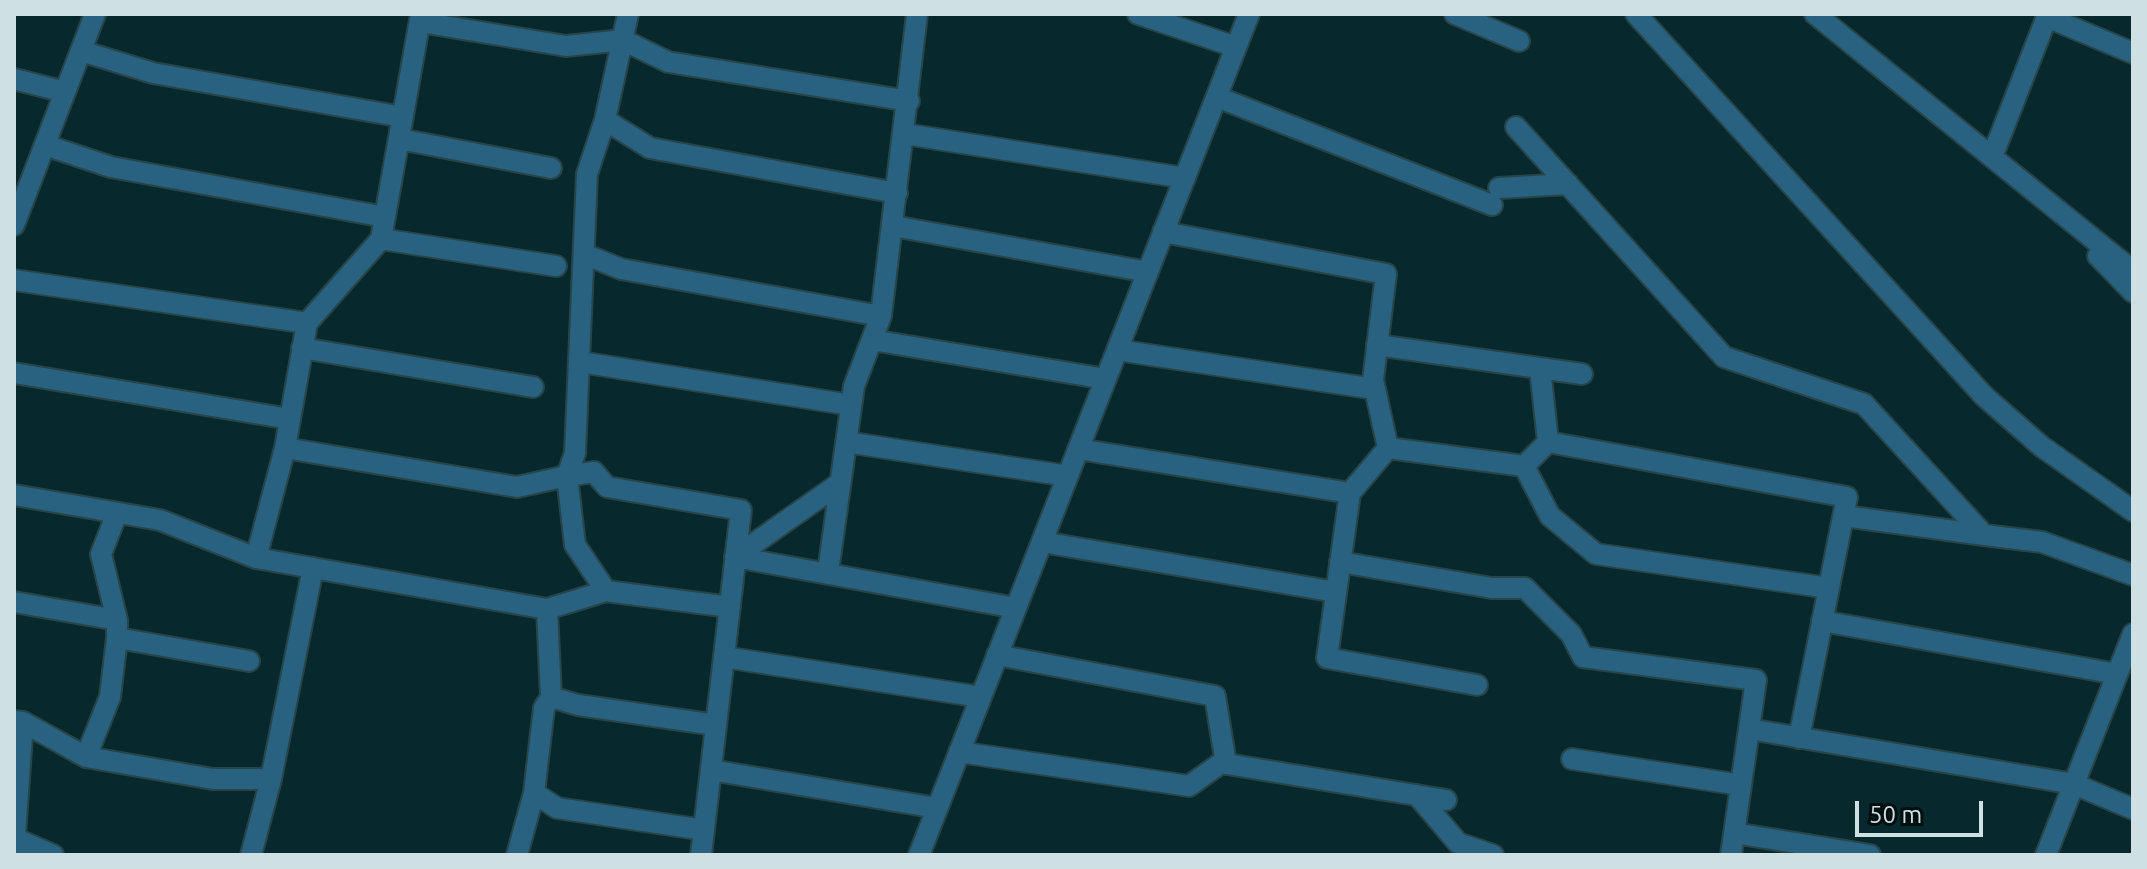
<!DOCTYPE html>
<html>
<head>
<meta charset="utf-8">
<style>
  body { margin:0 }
  #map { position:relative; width:2147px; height:869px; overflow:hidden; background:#07282c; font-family:Ubuntu,sans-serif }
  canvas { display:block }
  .frame { position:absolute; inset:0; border:16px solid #cfe0e2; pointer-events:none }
  .scale { position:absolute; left:1855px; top:801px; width:128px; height:36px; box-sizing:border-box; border:4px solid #cfe0e2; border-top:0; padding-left:10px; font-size:24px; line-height:28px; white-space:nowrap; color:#cfe0e2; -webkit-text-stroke:6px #030e10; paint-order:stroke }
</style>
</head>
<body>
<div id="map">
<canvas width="2147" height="869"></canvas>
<div class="frame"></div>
<div class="scale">50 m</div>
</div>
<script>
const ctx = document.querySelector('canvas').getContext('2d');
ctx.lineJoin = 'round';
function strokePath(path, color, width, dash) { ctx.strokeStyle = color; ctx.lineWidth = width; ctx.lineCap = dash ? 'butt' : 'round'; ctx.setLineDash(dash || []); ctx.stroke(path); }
const minor = new Path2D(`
  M628,14l-23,106 -18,54 -12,279 -8,23 27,-4 13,15 134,23 -40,345
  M1138,14l98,33
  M1455,14l64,27
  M1636,14l348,382 57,50 92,65
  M1815,14l318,257
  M2047,17l86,36
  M420,22l146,24 57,-6 45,22 241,39
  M81,51l72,22 250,44
  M14,79l51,13
  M1217,97l275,108
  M605,120l45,28 247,45
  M1516,127l208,230 140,47 120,131 58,7 91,33
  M905,134l280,44
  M399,139l152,29
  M45,145l66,22 274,50
  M1992,157l56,-143
  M1499,188l69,-4
  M14,225l81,-211
  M893,226l255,46
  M1163,232l223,42 -13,106 15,68 -38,45 -23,165 150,27
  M381,239l175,27
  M584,254l37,15 260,47
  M2098,256l35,36
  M14,280l293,43
  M872,340l234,39
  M1377,345l205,29
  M302,348l231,39
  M1117,350l258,39
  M580,362l271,43
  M1540,368l8,74
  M14,373l276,46
  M846,442l222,34
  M1548,442l299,55 -48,241
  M1548,442l-24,24 26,50 46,38 233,34
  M285,448l232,39 50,-11 8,69 31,46
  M1388,448l136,18
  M1078,449l272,44
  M14,495l146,25 96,38 291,51 59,-18 124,16
  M1844,516l140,19
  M1042,542l294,50
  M735,557l281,51
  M735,557l105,-74
  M256,558l29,-110 22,-125 74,-84 40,-225
  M1340,562l152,26h33l46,46 12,23 173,23 -25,175
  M828,572l26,-186 27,-70 36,-302
  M14,602l103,18
  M1822,621l295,53
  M117,638l132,23
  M997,655l218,41 11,68
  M724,657l257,40
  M551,697l27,8 138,20
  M14,721l9,1 63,35 127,22h58
  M1749,729l325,55 59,25
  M959,752l230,34 32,-23 225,37
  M86,757l24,-60 7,-59v-18l-16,-66 16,-41
  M1572,759l169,26
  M711,770l226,38
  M534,793l23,15 147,22
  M1417,795l41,48 35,12
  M1734,833l136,22
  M14,838l39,17
  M14,849l9,-127
  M251,855l20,-76 42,-211
  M517,855l17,-62 10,-85 7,-11 -4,-88
  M919,855l330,-841
  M2046,855l87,-221`);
strokePath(minor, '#274549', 24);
strokePath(minor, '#296180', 20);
</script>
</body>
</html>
